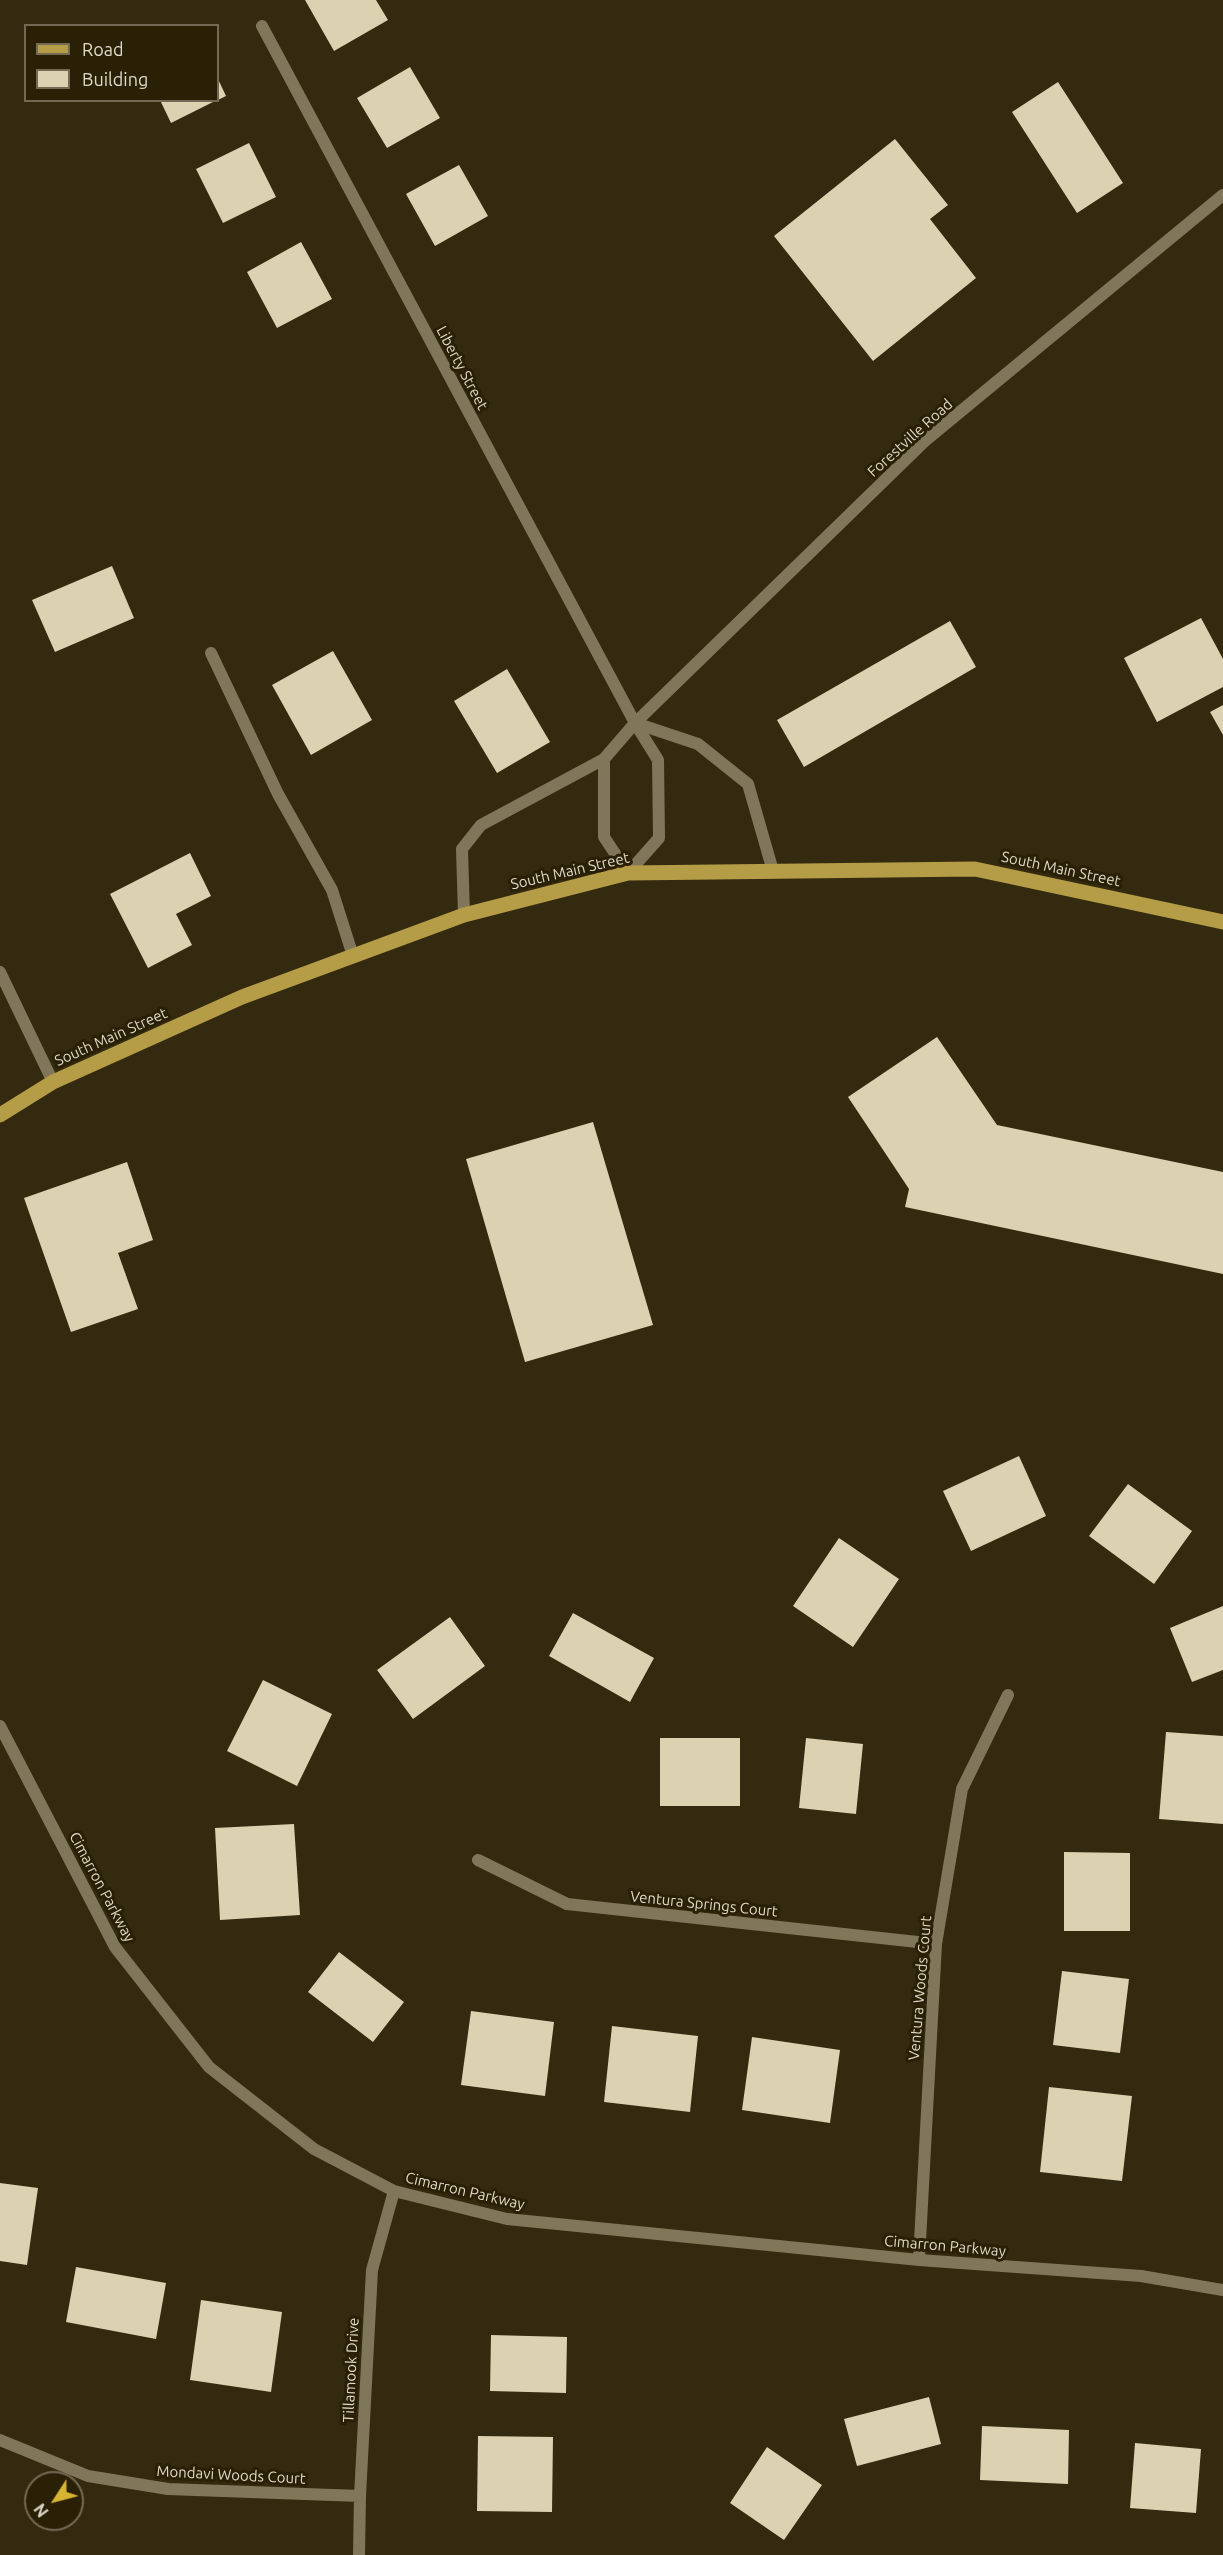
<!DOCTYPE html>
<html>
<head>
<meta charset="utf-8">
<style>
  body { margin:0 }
  #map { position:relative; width:1223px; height:2555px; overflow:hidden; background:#332a0f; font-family:Ubuntu,sans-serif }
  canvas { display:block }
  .legend { position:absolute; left:24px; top:24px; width:195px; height:78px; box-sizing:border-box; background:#292005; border:2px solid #726a54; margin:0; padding:8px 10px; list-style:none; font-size:18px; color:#dfd9ca }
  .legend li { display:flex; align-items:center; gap:12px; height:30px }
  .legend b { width:30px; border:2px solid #726a54 }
  .north { position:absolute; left:24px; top:2471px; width:60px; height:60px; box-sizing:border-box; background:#292005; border:2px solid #726a54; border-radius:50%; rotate:234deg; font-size:16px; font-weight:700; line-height:24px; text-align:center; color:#dfd9ca }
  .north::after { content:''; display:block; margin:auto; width:21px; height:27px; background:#d8b434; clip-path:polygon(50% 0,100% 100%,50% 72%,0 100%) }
</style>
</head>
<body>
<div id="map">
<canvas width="1223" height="2555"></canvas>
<ul class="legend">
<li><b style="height:8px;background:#b59c47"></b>Road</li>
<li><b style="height:16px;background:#dcd1b1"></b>Building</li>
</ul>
<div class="north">N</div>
</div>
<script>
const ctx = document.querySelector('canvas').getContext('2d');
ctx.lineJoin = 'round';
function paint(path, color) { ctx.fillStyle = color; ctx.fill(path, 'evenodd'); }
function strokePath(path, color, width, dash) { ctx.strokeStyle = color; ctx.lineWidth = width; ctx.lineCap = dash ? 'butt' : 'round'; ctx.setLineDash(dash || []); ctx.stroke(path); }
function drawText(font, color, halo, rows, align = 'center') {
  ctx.font = font + ' Ubuntu,sans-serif'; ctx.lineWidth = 6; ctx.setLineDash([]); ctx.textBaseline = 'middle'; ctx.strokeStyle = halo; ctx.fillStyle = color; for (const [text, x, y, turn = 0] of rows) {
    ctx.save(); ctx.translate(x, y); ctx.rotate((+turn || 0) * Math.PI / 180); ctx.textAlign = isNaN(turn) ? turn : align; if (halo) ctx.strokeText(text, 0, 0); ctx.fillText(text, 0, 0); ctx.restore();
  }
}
const building = new Path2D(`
  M305,0h71l12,20 -54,31z
  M410,67l30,51 -53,30 -30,-50z
  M218,79l8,17 -8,4z
  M1058,82l65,101 -46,30 -65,-101z
  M160,100h57l-46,23z
  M895,139l53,66 -18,14 46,59 -103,83 -99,-125z
  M249,143l27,54 -53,26 -27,-54z
  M459,165l29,51 -53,30 -29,-52z
  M301,242l31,57 -55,29 -30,-56z
  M112,566l22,52 -79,34 -23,-52z
  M1201,618l22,41v28l-66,35 -33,-64z
  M950,621l26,46 -172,100 -27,-47z
  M333,651l39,69 -61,35 -39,-70z
  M507,669l43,73 -53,31 -43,-72z
  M1223,705v30l-13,-23z
  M190,853l21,43 -35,18 16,31 -44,23 -38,-74z
  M937,1037l60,88 226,47v102l-318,-67 4,-18 -61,-92z
  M593,1122l60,203 -128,37 -59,-203z
  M127,1162l26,78 -35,13 20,56 -67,23 -47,-134z
  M1019,1456l27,60 -75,35 -28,-60z
  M1128,1484l64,47 -38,53 -65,-48z
  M839,1538l60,41 -46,68 -60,-41z
  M1223,1606v64l-31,12 -22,-54z
  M573,1613l81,45 -24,44 -81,-46z
  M450,1617l35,49 -72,53 -36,-49z
  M263,1680l69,34 -35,72 -70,-35z
  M1166,1732l57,4v88l-64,-5z
  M660,1738h80v68h-80z
  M806,1738l57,6 -7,70 -57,-6z
  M294,1824l6,91 -80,5 -5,-92z
  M1064,1852l66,1v78h-66z
  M339,1952l65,50 -31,40 -65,-50z
  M1062,1971l67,8 -9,74 -67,-8z
  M471,2011l83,11 -9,74 -84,-11z
  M612,2026l86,10 -8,76 -86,-10z
  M752,2037l88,13 -10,73 -88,-13z
  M1049,2087l83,9 -10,85 -82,-9z
  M0,2183l38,5 -11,77 -27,-4z
  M76,2267l90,16 -10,56 -90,-17z
  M201,2300l81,12 -11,80 -81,-12z
  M491,2335l76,2 -1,56 -76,-2z
  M929,2397l12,47 -84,22 -13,-47z
  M982,2426l87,4 -1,54 -88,-4z
  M478,2436l75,1 -1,75 -75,-1z
  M1135,2443l66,6 -5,64 -66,-5z
  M767,2447l55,38 -38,55 -54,-37z`);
const service = new Path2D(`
  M211,653l67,141 54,96 21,66
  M635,723l63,21 50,40 25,87
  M464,915l-2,-66 19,-24 123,-66`);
const minor = new Path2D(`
  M262,26l373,697 291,-283 297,-245
  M635,723l23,37 1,78 -31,35 -24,-36v-78z
  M0,972l53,110
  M0,1726l115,221 94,120 105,82 80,42 113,28 412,41 222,16 82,14
  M478,1860l89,44 369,40
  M919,2260l17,-316 26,-155 46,-94
  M0,2440l88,36 80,13 192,7
  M359,2555l1,-59 12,-226 22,-79`);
const primary = new Path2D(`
  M0,1115l53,-33 189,-85 222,-82 164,-42 347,-4 248,53`);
const streetNames = [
  ["Liberty Street",462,368,62],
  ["Forestville Road",910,438,-42],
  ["South Main Street",1061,869,12],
  ["South Main Street",570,871,-13],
  ["South Main Street",111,1037,-24],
  ["Cimarron Parkway",102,1887,62],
  ["Ventura Springs Court",704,1904,6],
  ["Ventura Woods Court",920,1988,-85],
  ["Cimarron Parkway",465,2191,13],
  ["Cimarron Parkway",945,2246,5],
  ["Tillamook Drive",351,2370,-87],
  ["Mondavi Woods Court",231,2475,3]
];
paint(building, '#dcd1b1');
strokePath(service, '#80775a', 12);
strokePath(minor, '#80775a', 12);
strokePath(primary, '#b59c47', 15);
drawText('15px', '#dfd9ca', '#292005', streetNames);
</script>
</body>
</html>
